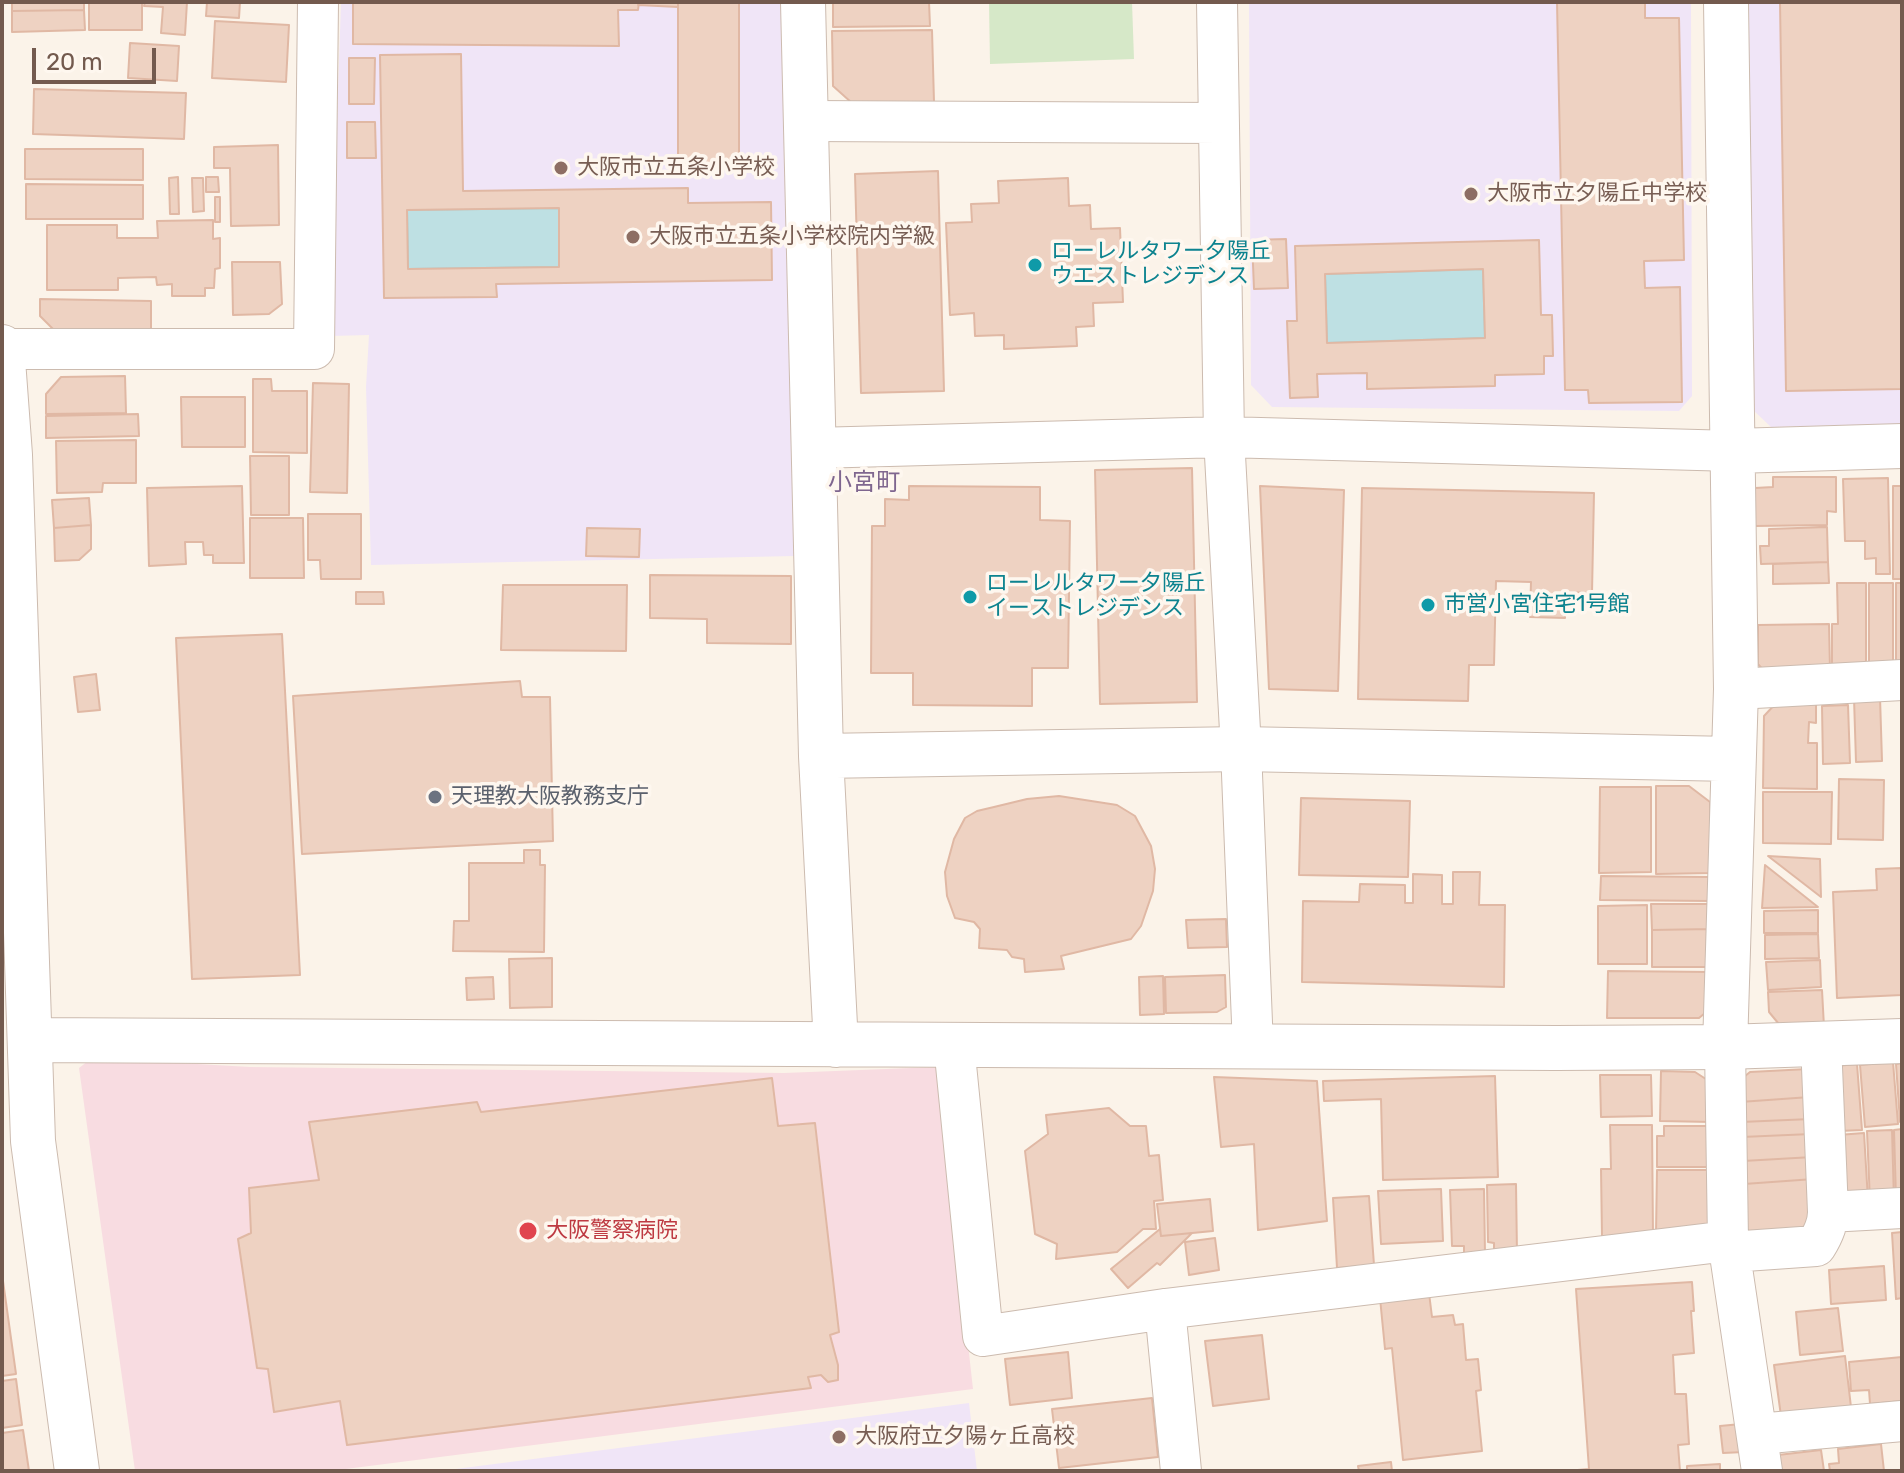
<!DOCTYPE html>
<html>
<head>
<meta charset="utf-8">
<style>
  body { margin:0 }
  #map { position:relative; width:1904px; height:1473px; overflow:hidden; background:#fbf3e9; font-family:Rubik,sans-serif }
  canvas { display:block }
  .frame { position:absolute; inset:0; border:4px solid #735a4e; pointer-events:none }
  .scale { position:absolute; left:32px; top:48px; width:124px; height:36px; box-sizing:border-box; border:4px solid #735a4e; border-top:0; padding-left:10px; font-size:24px; line-height:28px; white-space:nowrap; color:#735a4e; -webkit-text-stroke:6px #fef7ef; paint-order:stroke }
</style>
</head>
<body>
<div id="map">
<canvas width="1904" height="1473"></canvas>
<div class="frame"></div>
<div class="scale">20 m</div>
</div>
<script>
const ctx = document.querySelector('canvas').getContext('2d');
ctx.lineJoin = 'round';
function paint(path, color) { ctx.fillStyle = color; ctx.fill(path, 'evenodd'); }
function strokePath(path, color, width, dash) { ctx.strokeStyle = color; ctx.lineWidth = width; ctx.lineCap = dash ? 'butt' : 'round'; ctx.setLineDash(dash || []); ctx.stroke(path); }
function drawText(font, color, halo, rows, align = 'center') {
  ctx.font = font + ' Rubik,"Noto Sans JP",sans-serif'; ctx.lineWidth = 7; ctx.setLineDash([]); ctx.textBaseline = 'middle'; ctx.strokeStyle = halo; ctx.fillStyle = color; for (const [text, x, y, turn = 0] of rows) {
    ctx.save(); ctx.translate(x, y); ctx.rotate((+turn || 0) * Math.PI / 180); ctx.textAlign = isNaN(turn) ? turn : align; if (halo) ctx.strokeText(text, 0, 0); ctx.fillText(text, 0, 0); ctx.restore();
  }
}
const education = new Path2D(`
  M341,2h441l13,554 -424,9 -5,-178 3,-52 -39,1z
  M1249,2h442l1,394 -13,15 -407,-4 -21,-22z
  M1745,2h157v422l-131,3 -19,-18z
  M969,1403l8,68h-537z`);
const medical = new Path2D(`
  M92,1058l158,9 534,6 153,-6 36,322 -643,82h-195l-56,-403z`);
const green = new Path2D(`
  M989,2h143l2,57 -144,5z`);
const water = new Path2D(`
  M559,208v59l-151,2 -1,-59z
  M1483,269l2,69 -158,5 -2,-69z`);
const building = new Path2D(`
  M12,2h72v8l-72,1z
  M89,2h53v28h-53z
  M145,2h42l-2,33 -24,-2 2,-26 -19,-1z
  M207,2h33l-1,16 -33,-2z
  M353,2h286l-1,8h-20l1,36 -266,-2z
  M639,2h39v5l-40,-2z
  M678,2h61v167h-61z
  M833,2h96l1,24 -97,1z
  M1557,2h88v16h34l5,242 -40,1 1,27 35,-1 2,115 -93,1 -1,-13h-23z
  M1780,2h122v387l-116,2z
  M84,10l1,20 -73,2v-21z
  M215,21l74,4 -3,57 -74,-4z
  M932,30l2,72 -82,1 -19,-17 -1,-55z
  M130,43l49,3 -2,35 -49,-3z
  M461,54l2,137 225,-3v15l83,-1 1,78 -276,4 1,13 -113,1 -4,-243zM559,208v59l-151,2 -1,-59z
  M349,58h26l-1,46h-25z
  M34,89l152,4 -2,46 -151,-5z
  M347,122h28l1,36h-29z
  M278,145l1,80 -48,1 -1,-58h-16v-21z
  M25,149h118v31l-118,-1z
  M938,171l6,220 -83,2 -6,-219z
  M178,177l1,37h-9l-1,-36z
  M206,177h12l1,15h-13z
  M192,178h11l1,33 -11,1z
  M1068,178l1,28 21,-1 1,24 29,-1 3,74 -30,1 1,23 -18,1 1,19 -73,3v-14l-29,1 -1,-23 -24,2 -4,-92 26,-1 -1,-18 28,-1 -1,-22z
  M26,184l117,1v34h-117z
  M215,197h5v25h-5z
  M213,220v19l7,-1v30l-5,1 -1,19h-9v8h-33v-12l-15,1 -1,-8 -38,1v12h-71v-65h70v13h41l-1,-17z
  M1286,239l2,49 -34,1 -2,-49z
  M1539,240l2,75h11l1,41h-9v18l-49,1v11l-128,3v-16l-50,1 1,23 -28,1 -3,-77h10l-2,-75zM1483,269l2,69 -158,5 -2,-69z
  M232,262h48l2,42 -13,10 -36,1z
  M40,299l111,2v30l-98,-2 -13,-13z
  M125,376l1,37 -80,1v-20l15,-17z
  M253,379h18l1,12h35v62l-54,-1z
  M313,383l36,1 -2,109 -37,-1z
  M181,397h64v50h-63z
  M138,414l1,22 -93,2v-22z
  M136,440v43h-33l-1,9 -45,1 -1,-52z
  M250,456h39v59h-38z
  M1192,468l5,234 -97,2 -5,-234z
  M1773,477h63v35l-9,-1v14l-72,1v-38l18,-1z
  M1888,478l2,96h-14v-16l-11,1v-18h-20l-2,-62z
  M242,486l2,77h-31v-8h-9l-1,-13h-18l1,22 -37,2 -2,-78z
  M909,486l131,1v33l30,1 -2,147h-36v38l-119,-1v-32h-42l1,-147h13v-27l24,1z
  M1260,486l84,4 -6,201 -69,-2z
  M1893,486h9v93h-9z
  M1362,488l232,5 -2,100 -27,-1v26l-35,-1 1,-35 -35,-1 -2,84h-25l-1,36 -110,-2z
  M89,498l2,27 -37,3 -2,-28z
  M308,514h53v65h-40l-1,-19h-12z
  M250,518h53l1,60h-54z
  M91,525v24l-12,11 -24,1 -1,-33z
  M1827,527l1,35 -67,2 -1,-18h9v-17z
  M587,528l53,1 -1,28 -53,-1z
  M1828,562l1,21 -56,1v-20z
  M650,575l141,1v68l-84,-1v-24l-57,-1z
  M1837,583h29v86h-34v-45h6z
  M1869,583h24v84h-24z
  M1896,583h6v87h-6z
  M503,585h124l-1,66 -125,-1z
  M356,592h27l1,12h-28z
  M1829,624l1,46 -66,1 -6,-7v-39z
  M282,634l18,341 -108,4 -16,-341z
  M96,674l4,36 -22,2 -4,-35z
  M520,681l2,16h28l3,144 -251,13 -9,-158z
  M1880,697l2,64 -26,1 -2,-64z
  M1779,700h37v23l-7,-1 -1,21h9v46l-54,-1 1,-72z
  M1848,705l2,58 -27,1 -1,-58z
  M1839,779l45,1 -1,60 -45,-1z
  M1656,786h33l21,16 1,71 -55,1z
  M1600,787h51v85l-52,1z
  M1763,792h69l-1,52 -68,-1z
  M1059,796l58,9 18,11 16,30 4,23 -2,22 -12,35 -10,13 -70,17 3,13 -39,3 -1,-13 -12,-2 -5,-7 -28,-2 1,-19 -6,-7 -19,-4 -8,-22 -2,-24 9,-33 11,-21 12,-7 17,-4 33,-8z
  M1301,798l109,3 -2,76 -109,-2z
  M524,850h16v15h5l-1,87 -91,-1 1,-30h15v-58h55z
  M1768,856l52,3 1,38z
  M1765,865l53,42 -56,1z
  M1902,868v127l-65,3 -4,-106 44,-2 -1,-21z
  M1453,872h27l-1,33h26l-1,82 -202,-5 1,-81 56,1 1,-18 45,1v18h8v-29l29,1v29h11z
  M1601,876l108,1 1,24 -110,-1z
  M1651,904h59l1,25 -59,1z
  M1647,905v59h-49v-58z
  M1818,910v23h-54v-22z
  M1226,919l1,28 -39,1 -2,-28z
  M1711,929v38h-59v-37z
  M1818,934l1,24 -54,1v-24z
  M552,958v49l-42,1 -1,-49z
  M1820,960l1,27 -53,3 -2,-28z
  M1608,971l103,1v36l-12,10h-92z
  M1225,975l1,32 -9,5 -51,1 -1,-36z
  M1163,976l1,38 -24,1 -1,-38z
  M493,977l1,22 -27,1 -1,-22z
  M1822,990l2,37 -41,2 -14,-17 -1,-20z
  M1893,1062l5,62 -33,3 -5,-62z
  M1902,1063v59h-2l-4,-58z
  M1857,1064l5,66 -23,1 -3,-65z
  M1808,1069l2,28 -70,5 -1,-21 11,-9z
  M1661,1071l34,1 17,11v39l-52,-1z
  M1600,1075h51l1,41 -51,1z
  M1495,1076l3,101 -115,3 -2,-81 -57,2 -1,-20z
  M1214,1077l103,4 10,140 -69,9 -4,-86 -33,3z
  M772,1078l6,48 37,-3 24,209 -9,3 8,30v15l-10,2 -7,-7 -13,2 3,11 -464,57 -7,-44 -66,11 -6,-43 -11,-1 -19,-129 13,-6 -2,-45 70,-8 -10,-58 168,-20 4,10z
  M1810,1097l1,22 -70,3 -1,-20z
  M1109,1108l21,18h16l3,30 10,-1 4,45 -9,1 2,28h-13l-26,23 -61,7 1,-15 -22,-10 -10,-83 23,-17 -2,-19z
  M1811,1119v15l-69,3 -1,-15z
  M1610,1125h42l1,111h-51l-1,-67h10z
  M1664,1126h48v41h-55v-31h7z
  M1902,1129v69h-6l-2,-68z
  M1892,1130l2,71 -24,1 -3,-71z
  M1864,1133l4,67 -27,1 -3,-66z
  M1811,1134l2,23 -70,4 -1,-24z
  M1813,1157l1,22 -70,5 -1,-23z
  M1657,1170h55v64h-56z
  M1814,1179l2,50 -69,3 -3,-48z
  M1516,1184l1,70h-23v-11l-6,-1 -1,-57z
  M1441,1189l2,52 -62,3 -3,-53z
  M1484,1189l1,65 -21,1v-9h-12l-2,-56z
  M1369,1196l5,69 -37,3 -4,-70z
  M1210,1199l3,32 -52,5 -4,-32z
  M1160,1229l1,7 31,-3 -32,32 -3,-2 -29,25 -17,-19z
  M1902,1232v66l-6,1 -4,-66z
  M1215,1238l4,32 -30,5 -4,-33z
  M1884,1266l2,34 -55,4 -2,-34z
  M2,1274l14,100 -14,2z
  M1692,1282l2,29h-3l3,42 -21,2 2,39h11l3,50 -11,1 2,26h-114l23,-2 -13,-180z
  M1429,1293l3,24 21,-2 2,10 8,-1 3,36 12,-1 3,31 -5,1 6,60 -79,9 -11,-112 -7,1 -5,-51z
  M1838,1308l5,43 -43,4 -4,-43z
  M1262,1335l7,64 -56,7 -8,-65z
  M1068,1352l4,46 -62,7 -5,-46z
  M1845,1356l6,51 -70,9 -7,-51z
  M1902,1357v44l-32,3 -1,-14 -18,1 -2,-29z
  M16,1379l6,46 -20,3v-47z
  M1152,1398l6,59 -99,11 -7,-59z
  M1741,1424l3,28 -21,1 -3,-27z
  M23,1430l6,41h-27v-38z
  M1881,1444l3,27h-54l-1,-7 10,-1 -1,-14z
  M1821,1450l3,21h-44l-2,-16z
  M1391,1462l1,9h-33l-1,-5z
  M1720,1464v7h-33v-5z`);
const minor = new Path2D(`
  M1217,2l7,435 17,312 12,298
  M808,121l411,2
  M2,349h312l4,-347
  M814,448l410,-11 510,14
  M1736,689l166,-9
  M954,1045l29,291 182,-27 563,-68
  M1725,1047l3,194 34,230
  M1828,1212l74,-4
  M1730,1252l86,-6c7,-11 12,-22 12,-34l-7,-169
  M1165,1309l16,162
  M1758,1434l144,-13`);
const tertiary = new Path2D(`
  M803,2l18,754 15,289
  M2,347l8,108 23,686 44,330
  M1734,451l168,-5
  M821,756l420,-7 491,10
  M30,1040l1526,8 169,-1 177,-6
  M1725,1047l11,-358 -10,-687`);
const markers = [
  [561,168,8,"#8d6e63"],
  [1471,194,8,"#8d6e63"],
  [633,237,8,"#8d6e63"],
  [1035,265,8,"#0f9aa8"],
  [970,597,8,"#0f9aa8"],
  [1428,605,8,"#0f9aa8"],
  [435,797,8,"#6b7280"],
  [528,1231,10,"#e0444e"],
  [839,1437,8,"#8d6e63"]
];
const educationNames = [
  ["大阪市立五条小学校",577,168],
  ["大阪市立夕陽丘中学校",1487,194],
  ["大阪市立五条小学校院内学級",649,237],
  ["大阪府立夕陽ヶ丘高校",855,1437]
];
const cultureNames = [
  ["ローレルタワー夕陽丘",1051,252],
  ["ウエストレジデンス",1051,277],
  ["ローレルタワー夕陽丘",986,584],
  ["イーストレジデンス",986,609],
  ["市営小宮住宅1号館",1444,605]
];
const worshipNames = [
  ["天理教大阪教務支庁",451,797]
];
const healthNames = [
  ["大阪警察病院",546,1231]
];
const neighbourhoodNames = [
  ["小宮町",864,483]
];
paint(education, '#f0e5f7');
paint(medical, '#f8dce1');
paint(green, '#d6e8c8');
paint(water, '#bee0e3');
strokePath(water, '#a5cfd4', 2);
paint(building, '#eed2c2');
strokePath(building, '#e0b8a4', 2);
strokePath(minor, '#ccbbaf', 42);
strokePath(tertiary, '#ccbbaf', 46);
strokePath(minor, '#fff', 40);
strokePath(tertiary, '#fff', 44);
for (const [x, y, r, color] of markers) { const dot = new Path2D(); dot.arc(x, y, r, 0, 2 * Math.PI); ctx.fillStyle = color; ctx.fill(dot); strokePath(dot, '#fef7ef', 3); }
drawText('22px', '#785e54', '#fef7ef', educationNames, 'left');
drawText('22px', '#0d838f', '#fef7ef', cultureNames, 'left');
drawText('22px', '#5b616d', '#fef7ef', worshipNames, 'left');
drawText('22px', '#be3a42', '#fef7ef', healthNames, 'left');
drawText('24px', '#7f668f', '#fef7ef', neighbourhoodNames);
</script>
</body>
</html>
